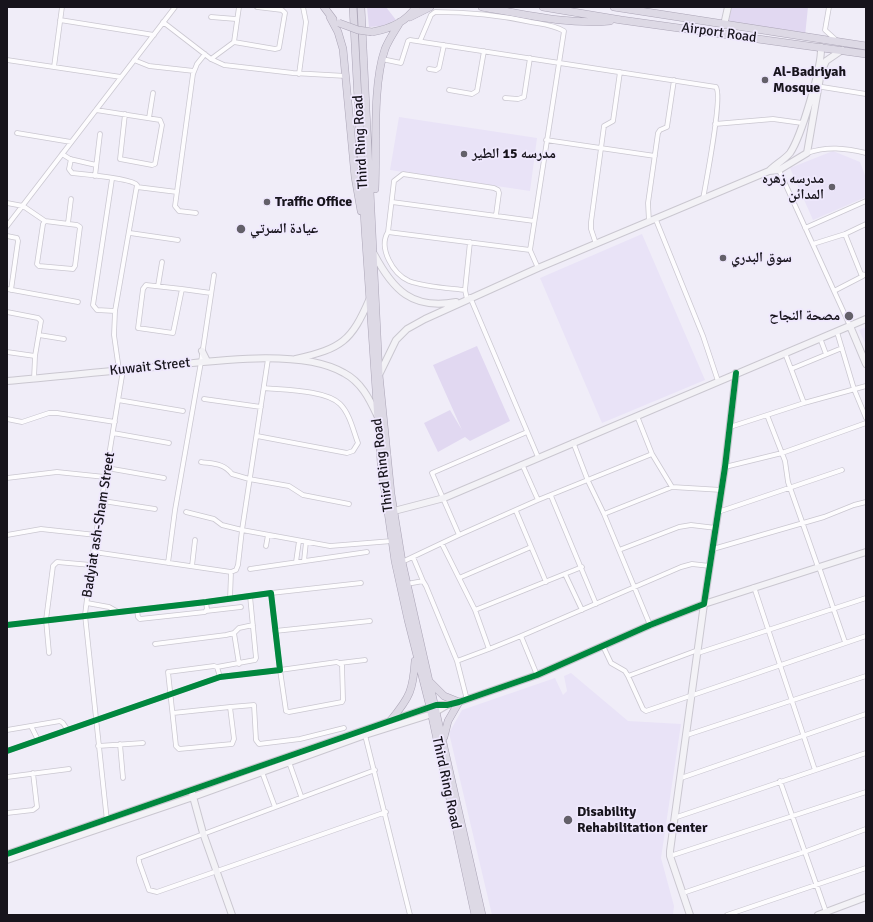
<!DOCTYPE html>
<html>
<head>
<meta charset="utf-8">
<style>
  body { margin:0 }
  #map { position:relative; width:873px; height:922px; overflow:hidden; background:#f0edf8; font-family:Signika,sans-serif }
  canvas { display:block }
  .frame { position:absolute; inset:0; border:8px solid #17141c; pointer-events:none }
</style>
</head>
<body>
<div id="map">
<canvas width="873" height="922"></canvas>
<div class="frame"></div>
</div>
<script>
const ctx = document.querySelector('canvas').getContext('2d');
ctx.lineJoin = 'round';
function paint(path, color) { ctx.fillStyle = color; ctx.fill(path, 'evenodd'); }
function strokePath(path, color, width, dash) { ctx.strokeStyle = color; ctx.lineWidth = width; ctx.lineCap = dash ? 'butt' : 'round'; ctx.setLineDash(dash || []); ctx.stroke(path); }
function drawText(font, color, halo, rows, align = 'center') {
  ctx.font = font + ' Signika,"Noto Naskh Arabic",sans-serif'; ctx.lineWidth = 3.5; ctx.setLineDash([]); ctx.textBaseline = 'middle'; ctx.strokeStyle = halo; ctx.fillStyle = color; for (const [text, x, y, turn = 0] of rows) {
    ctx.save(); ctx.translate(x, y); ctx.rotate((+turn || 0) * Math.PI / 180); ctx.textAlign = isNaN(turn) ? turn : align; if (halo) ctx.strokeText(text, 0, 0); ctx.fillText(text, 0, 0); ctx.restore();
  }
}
const built = new Path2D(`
  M399,117l138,21 -7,53 -140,-21z
  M833,151l27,11 6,16v19l-53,23 -23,-52z
  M642,234l63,146 -103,43 -62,-145z
  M866,327v18l-7,-15z
  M571,673l57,48 53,3 -20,134 13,48 -1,9h-181l-43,-182 13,-23 93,-32 8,17 4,-4 -3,-15z`);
const green = new Path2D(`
  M367,7h19l10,13 -14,6 -13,1z
  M729,7h79l-3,29 -80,-12z
  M477,346l33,75 -40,20 -5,-4 -27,15 -14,-29 26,-13 12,20 -29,-65z`);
const street = new Path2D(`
  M829,7l-4,23 11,10
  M211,17l25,2
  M60,20l94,15
  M163,22l48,37 13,6 69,8 53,3
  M420,41l11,-26 4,-3c33,0 64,3 96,10 11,2 23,3 33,9l-34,219 8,18
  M234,42l41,7 4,-1 6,-35 -3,-3 -25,-3
  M211,59l23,-17 5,-35
  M382,59l19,4 7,-22 2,-1 306,47c7,9 -10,95 -13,112
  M7,60l114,17
  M134,60l15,6 45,5
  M54,67l8,-60
  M429,69l7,1 3,-2 5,-23
  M299,74l7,-52 -3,-15
  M816,86l50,8
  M449,90l23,4 5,-3 7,-40
  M505,98l13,1 6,-2 6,-39
  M96,110l64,10 2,5 -7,39 -3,1 -32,-6 5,-45
  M149,118l4,-25
  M715,124l58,-5 29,4
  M17,133l54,9
  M546,140l109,16
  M807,153c20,-7 38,-5 59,0
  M62,154l8,5 26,6
  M71,159l-2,10 3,4c11,1 61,6 65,12l-22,126 -18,-1 -4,-5 19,-126
  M778,168l72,158
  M95,176l5,-42
  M137,187l40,5
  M392,202l142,19
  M7,203l16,3 22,15
  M196,213l-17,-2 -4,-5 18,-132 4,-10 8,-10
  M656,220l47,116 15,45
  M45,221l32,4 3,2 -5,39 -2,3 -34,-3 -2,-2 6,-40z
  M649,222l-1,-19 10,-70 2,-3 7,-3 7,-47
  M68,223l3,-24
  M7,226l168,-219
  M805,228l61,-27
  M388,232l142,18
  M130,233l48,7
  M845,234l16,40 5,1
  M7,236l10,2 1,3 -7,49
  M596,244l-5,-15v-7l13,-96 9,-5 7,-49
  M813,244l32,-10 21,-10
  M146,285l36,4 -9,44 -35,-5 5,-39z
  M158,286l4,-24
  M7,289l71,13
  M182,289l29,4
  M465,290c-18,-2 -40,-3 -56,-9 -16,-7 -31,-33 -21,-49l6,-51 9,-7 91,14 4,2 1,3 -3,22
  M834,291l29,-15
  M470,297l68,160
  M467,299l-2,-9 5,-48
  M115,311l-1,24 5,35
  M7,312l31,6 3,3 -6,35 -28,-4
  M837,332l17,57 12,29
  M39,335l25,4
  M820,338l6,16
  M785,353l19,50
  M791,369l51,-21
  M34,379l1,-23
  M204,399l57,8
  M118,400l65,11
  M767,415l18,46 3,21 30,85
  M7,419l15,3 27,-9h8l58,9
  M730,427l74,-24 62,-17
  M113,433l56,10
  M257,436l90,17 6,-2 5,-8c-5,-13 -8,-29 -18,-39 -14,-14 -56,-14 -76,-16
  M573,442l15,39 16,33 46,111
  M652,454l20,33
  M201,462c13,2 22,1 31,12l17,5 40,7 14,9 46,9
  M522,464l16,36 -79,35 -27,-62 95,-41
  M725,467l57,-14 84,-30
  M107,468l57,10
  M7,478l50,-6 48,5
  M551,496l45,108
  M538,500l114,-46 -15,-38
  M103,501l52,8
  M516,511l30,71
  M186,512l28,7 8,6 20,5 26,-171
  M718,512l124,-42
  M604,514l68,-27 50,3
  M7,535l34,-6 55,6
  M442,544l33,66
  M266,546l2,-11
  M713,549l111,-32 30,-12 12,-3
  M619,550l60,-23 12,-2 25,3
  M94,552l137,20 -1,27
  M413,557l10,24
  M304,561l2,-19
  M296,562l3,-21
  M402,562l57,-27
  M168,563l7,-53 26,-148 13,-87
  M192,566l3,-26
  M819,567l26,75
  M250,569l117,-17
  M231,572l5,-2 2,-5 4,-35 88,16 62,-5
  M565,574l17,36
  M459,578l72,-31
  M407,584l16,-3 3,5 31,75 32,-12
  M754,587l61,183
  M271,593l90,-10
  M87,603l22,4 9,5
  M137,610l1,7 2,2 65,-7 2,-3 -1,-7
  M206,611l35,-4
  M7,625l199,-23 65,-9 9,77 -60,7 -213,74
  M275,631l95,-10
  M234,633l5,31
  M521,636l-32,13 -14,-39 107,-43
  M155,644l71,-9 8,-2 5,-5 14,-3
  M603,646l8,17 14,8 3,5 15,33 3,2 220,-75
  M49,653l-3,-33 7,-54 4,-4 34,3
  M698,653l168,-55
  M457,661l10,39
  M337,662l5,3 1,35 -1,2 -53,10 -3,-1 -6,-41z
  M340,663l25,-3
  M217,667l38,-7 1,-2 -6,-62
  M537,675l-16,-39 160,-69 11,-3 18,2
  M628,676l70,-26
  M230,707l24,-2 2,35 3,4 41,-5 44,-11
  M173,713l57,-6 4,32 -2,5 -53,5 -3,-3 -8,-74 46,-6 3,1 3,10
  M31,726l7,14
  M7,730l53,-9 3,2 4,6
  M365,735l45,180
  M687,735l179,-59
  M120,744l3,34
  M98,746l45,-3
  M289,762l12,34
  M375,770l-236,88v4l10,28 8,2 229,-80
  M262,772l13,35
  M7,777l62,-8
  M681,778l185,-64
  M780,781l46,131
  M7,813l26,-3 4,-3 -4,-34
  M674,818l192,-65
  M107,821l-22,-206 6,-50 32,-195
  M670,856l196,-64
  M683,893l121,-41 62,-23
  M727,915l139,-47`);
const secondary = new Path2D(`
  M724,25l4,-18
  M769,171c7,-7 15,-11 21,-18 11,-16 32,-86 31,-106
  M374,254c19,36 38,56 82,48
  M850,326l16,38
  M202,351l5,10
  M296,359c46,-11 55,-17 74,-61
  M379,375l17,-35 11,-11 18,-10 113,-51 231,-97 10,-1 28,-17 14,-81 5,-11 16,-11
  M7,381c49,-4 99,-10 148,-14 50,-5 146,-20 189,6 17,9 25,25 33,42
  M394,511l50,-13 422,-179
  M192,793l11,40 29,82
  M7,854l429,-149h11l12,-3 78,-27 113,-50 54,-21 21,-137 11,-94
  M7,860l186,-63 172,-62 67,-21 15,-9
  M690,915l-20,-59v-5l34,-247 162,-52
  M818,915l48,-18`);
const highway = new Path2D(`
  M324,7l9,12
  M353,7l12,221 16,235 14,98 13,59 22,87 45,208
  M361,7l18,368 12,119 11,68 80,353
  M482,7c41,7 86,18 128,14
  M543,7l78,13 245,34
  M614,7l252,39
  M330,17l8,15 5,17 12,128 6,34
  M410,17l20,-10
  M372,32c18,-3 34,-10 44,-25
  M375,189c2,-41 -3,-103 10,-140 4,-10 10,-18 15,-27
  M431,683l13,13 15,6 -11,19 -4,16
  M391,720c19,-23 22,-30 24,-59`);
const highwayBridge = new Path2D(`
  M339,23l19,7 14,2`);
const cycleway = new Path2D(`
  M7,625l199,-23 65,-9 9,77 -60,7 -213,74
  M7,854l429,-149h11l12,-3 78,-27 113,-50 54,-21 21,-137 11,-94`);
const markers = [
  [765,80,4,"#636069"],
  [464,154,4,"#636069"],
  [832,187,4,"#636069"],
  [267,202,4,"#636069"],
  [241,229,5,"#636069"],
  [723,258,4,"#636069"],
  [849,316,5,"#636069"],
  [568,820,5,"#636069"]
];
const streetNames = [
  ["Airport Road",719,33,8],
  ["Third Ring Road",361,142,-93],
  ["Kuwait Street",150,367,-6],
  ["Third Ring Road",383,465,-97],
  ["Badyiat ash-Sham Street",99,525,-81],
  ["Third Ring Road",446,783,78]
];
const poiNames = [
  ["Al-Badriyah",773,72],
  ["Mosque",773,88],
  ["مدرسه 15 الطير",472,154],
  ["مدرسه زهره",824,179,"right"],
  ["المدائن",824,195,"right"],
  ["Traffic Office",275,202],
  ["عيادة السرتي",250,229],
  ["سوق البدري",731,258],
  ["مصحة النجاح",840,316,"right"],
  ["Disability",577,812],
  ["Rehabilitation Center",577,828]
];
paint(built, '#e9e3f7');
paint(green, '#e1d8f1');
strokePath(street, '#cac7d0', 5.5);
strokePath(secondary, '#cac7d0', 8);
strokePath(highway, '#aba5b6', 8);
strokePath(street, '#fdfcfe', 4);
strokePath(secondary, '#f3f2f6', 6);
strokePath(highway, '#ddd9e5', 7);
strokePath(highwayBridge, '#aba5b6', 8, []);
strokePath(highwayBridge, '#ddd9e5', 7);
strokePath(cycleway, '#00873e', 6);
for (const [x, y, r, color] of markers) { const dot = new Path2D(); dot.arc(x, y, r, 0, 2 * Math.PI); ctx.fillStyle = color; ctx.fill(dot); strokePath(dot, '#efe8fd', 1.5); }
drawText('14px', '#17141c', '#efe8fd', streetNames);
drawText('bold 14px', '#17141c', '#efe8fd', poiNames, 'left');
</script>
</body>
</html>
